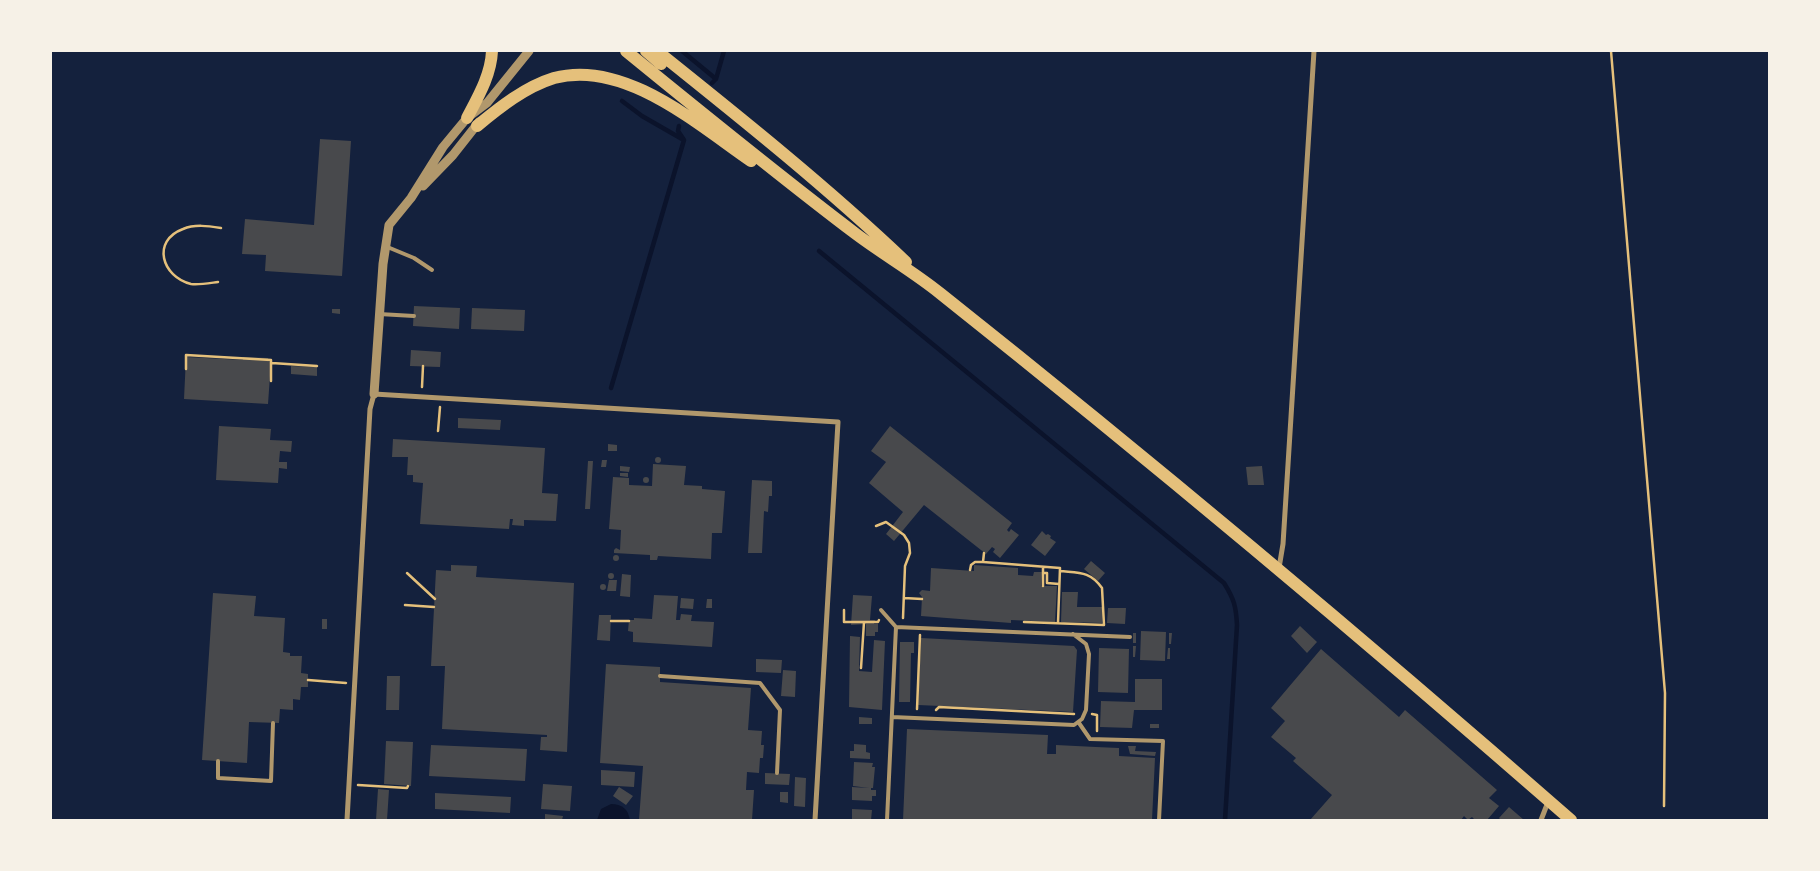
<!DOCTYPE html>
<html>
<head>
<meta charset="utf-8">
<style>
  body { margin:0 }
  #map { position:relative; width:1820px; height:871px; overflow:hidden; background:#14213d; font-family:Barlow,sans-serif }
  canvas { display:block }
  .frame { position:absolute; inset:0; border:52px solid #f6f1e7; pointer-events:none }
</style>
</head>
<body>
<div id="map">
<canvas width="1820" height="871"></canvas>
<div class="frame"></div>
</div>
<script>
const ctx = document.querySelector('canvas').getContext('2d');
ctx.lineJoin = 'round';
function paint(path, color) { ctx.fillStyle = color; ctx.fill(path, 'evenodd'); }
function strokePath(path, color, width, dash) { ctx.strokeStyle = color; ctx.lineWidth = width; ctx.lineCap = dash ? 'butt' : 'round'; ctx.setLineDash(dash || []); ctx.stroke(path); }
const water = new Path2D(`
  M611,804c11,0 17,5 19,16h-33l4,-11z`);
const stream = new Path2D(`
  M682,51l34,28
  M712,83l4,-4 8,-28
  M622,101l20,15 40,23
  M819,251l405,332c10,16 12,23 13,42l-12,195
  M611,388l73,-248 -6,-9 1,-5`);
const building = new Path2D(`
  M320,139l31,2 -9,135 -77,-5 1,-16 -24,-1 3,-35 69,6z
  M414,306l46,2 -1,21 -46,-3z
  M472,308l53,2 -1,21 -53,-2z
  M332,309h8v5l-8,-1z
  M411,350l30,2 -1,15 -30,-1z
  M186,357l57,3v-3l25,1v3l3,1 -3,42 -84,-5z
  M291,366l26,1v9l-26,-2z
  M458,418l43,2 -1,10 -42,-2z
  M219,426l52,3 -1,11 22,1 -1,11 -11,-1 -1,11h8v7l-8,-1 -1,15 -62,-3z
  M890,426l122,97 -5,7 2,2 2,-3 8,6 -19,23 -7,-6 2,-3 -3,-2 -6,7 -62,-49 -30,36 -8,-7 17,-22 -34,-29 17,-21 -15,-11z
  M393,439l152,9 -3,45 16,1 -2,27 -32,-1v6l-12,-1 1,-6h-3l-1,10 -89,-5 3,-41 -10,-1v-7h-6l1,-18h-16z
  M608,444l9,1v6h-9z
  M655 460a3 3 0 1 1 6 0a3 3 0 1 1-6 0Z
  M602,460h5l-1,7h-5z
  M588,461h5l-3,48h-5z
  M653,464l33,2 -2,19 18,1v3l23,2 -3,42h-10l-1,26 -53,-3 -1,4h-7v-5l-36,-2v-3l2,-2 4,2 1,-20 -12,-1 4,-52 16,1v7l23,1z
  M620,466l10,1 -1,5 -9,-1z
  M1262,466l2,19h-16l-2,-18z
  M620,473h8v4l-8,-1z
  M643 480a3 3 0 1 1 6 0a3 3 0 1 1-6 0Z
  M752,480l20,1v15h-3l-1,16 -4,-1 -2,42h-14z
  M1042,531l4,4 2,-1 3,2 -1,2 6,4 -11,14 -14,-11z
  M613 558a3 3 0 1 1 6 0a3 3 0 1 1-6 0Z
  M1091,561l14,12 -7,8 -14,-12z
  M451,565l26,1 -1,11 98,6 -7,169 -27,-2 1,-13h6v-2l-105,-6 3,-63h-14l5,-96 15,1z
  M974,565l44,3v7l15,1 1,-4h8l-1,14h16l-2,36 -44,-2v3l-90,-7 1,-19 -3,-4 3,-3 8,1 1,-23 43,3z
  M608 576a3 3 0 1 1 6 0a3 3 0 1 1-6 0Z
  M622,574l9,1 -1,22 -10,-1z
  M609,580h8l-1,11h-9z
  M600 587a3 3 0 1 1 6 0a3 3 0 1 1-6 0Z
  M1062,592h16l-1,15h26l-1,16 -41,-1z
  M213,593l43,3 -2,20 31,2 -2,34 7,1v3h12l-1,17 7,1v13h-7l-1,13 -7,-1v11l-13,-1 -1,14 -30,-1 -2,41 -45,-3z
  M654,595l24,1 -2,24h4l1,-6 11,1 -1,6 23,1 -2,25 -79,-5v-10l-5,-1 1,-11h5v-2l18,1z
  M853,595l19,1 -2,24h5l-1,4h4v8h-3v4h-9v-12l-15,1z
  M681,598l13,1 -1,10 -13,-1z
  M707,599h5v9h-6z
  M1108,608h18l-1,16 -18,-1z
  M599,615h12l-1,26 -13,-1z
  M322,619h5v10h-5z
  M1300,626l17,16 -10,11 -16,-17z
  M1141,631l25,1 -1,29 -25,-1z
  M1133,633h3v10h-3z
  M1169,633h3l-1,11h-2z
  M850,636l10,1 -1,34 13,1 2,-32 11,1 -3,69 -33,-3z
  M921,638l153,8 3,4 -4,62 -155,-7z
  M900,642h14v11h-3l-1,49h-11z
  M1133,646h3l-1,11h-2z
  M1099,648l30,1 -1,44 -30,-1z
  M1168,648h2v11h-3z
  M1321,649l78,68 6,-7 92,80 -8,8 10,8 -12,14h-12l-3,-3 -4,3 -4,-4 -3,4h-151l22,-25 -39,-34 3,-3 -25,-21 14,-16 -14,-13z
  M756,659l26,1 -1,13 -25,-1z
  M606,664l54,3v15l91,6 -3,42 14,1 -1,14h3l-1,13h-3l-1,15 -12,-1 -1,18h8l-2,30h-113l4,-54 -43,-3z
  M783,670l13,1 -1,26 -14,-1z
  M387,676h13l-1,34h-13z
  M1135,679h27v31h-28l-2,18 -32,-1 1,-26 34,1z
  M859,717l13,1v6h-13z
  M1150,724h9v4h-9z
  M907,729l141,6 -1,19h9v-9l40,2 23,1v8l36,2 -3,62h-249z
  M386,741l27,1 -2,44 -27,-2z
  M854,744l12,1v7l4,1v6l-20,-1v-7h4z
  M431,745l96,4 -2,32 -96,-5z
  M1128,746h8l-1,5 21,1 -1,4 -25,-2z
  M854,762l19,1 -1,4h3l-2,21h-2v2h5v6h-4v5l-20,-1v-13l17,1 -16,-2z
  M601,770l34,2 -1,15 -33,-2z
  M765,773l25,1 -1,11 -24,-1z
  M795,777l11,1 -1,29 -11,-1z
  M543,784l29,2 -2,25 -29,-2z
  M619,787l14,9 -7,9 -13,-9z
  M378,789l11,1 -2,30h-11z
  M780,792h8v11l-8,-1z
  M435,793l76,4 -1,16 -75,-4z
  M1509,807l15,13h-23l-2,-2z
  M852,809l20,1 -1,10h-19z
  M545,814l18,2 -1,4h-17z`);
const path = new Path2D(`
  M1611,51l54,642 -1,113
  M218,282c-8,1 -19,3 -27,2 -29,-7 -40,-43 -8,-55 12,-5 25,-3 38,-1
  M272,363l45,3
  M186,369v-14l85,5v21
  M422,387l1,-21
  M438,431l2,-24
  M876,526l10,-4 18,13 5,8 1,10 -5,13 -2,52
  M984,553l-1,9 77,6 -2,55
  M970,570l1,-5 4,-3h8
  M407,573l28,26
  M1043,573h4v10l12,1
  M1043,586v-19
  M904,598l18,1
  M405,605l29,2
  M844,610v12h34l1,-2
  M611,621h18
  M1024,622l80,3 -2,-37c-12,-17 -23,-15 -42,-17
  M861,668l3,-46
  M308,680l38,3
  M917,709l3,-74
  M936,710l3,-3 135,7
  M1092,714l5,1v16
  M358,785l49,3 1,-2`);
const service = new Path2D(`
  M385,246l29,12 18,12
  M379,314l35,2
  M881,610l15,17 -9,193
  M896,627l234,10
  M660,676l100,7 20,27 -3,63
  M892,717l182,8 8,-6 4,-9 3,-56 -3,-10 -13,-10
  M1079,723l11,16 73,2 -4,79
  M218,761v17l53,3 2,-58`);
const minor = new Path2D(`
  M1279,568l4,-24 31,-493
  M347,820l23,-411 4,-15 464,28 -23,398
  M1541,820l7,-18`);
const tertiary = new Path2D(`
  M423,186l30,-31 26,-33
  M374,394l9,-130 6,-39 22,-27 32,-51 24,-29 20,-15 42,-52`);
const primary = new Path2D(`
  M626,51c76,62 152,124 230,183 28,21 58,38 85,60 214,170 424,346 630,526
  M646,51l15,13
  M657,51c85,68 170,136 249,211
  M467,118c11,-21 24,-43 25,-67
  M477,126c23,-19 48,-39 77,-48 70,-19 143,46 197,83`);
paint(water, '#0b132b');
strokePath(stream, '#0b132b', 4.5);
paint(building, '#48494c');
strokePath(path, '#e5c07b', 2.5);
strokePath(service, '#b1986c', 4);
strokePath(minor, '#b1986c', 5);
strokePath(tertiary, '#b1986c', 9);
strokePath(primary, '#e5c07b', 12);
</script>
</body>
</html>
